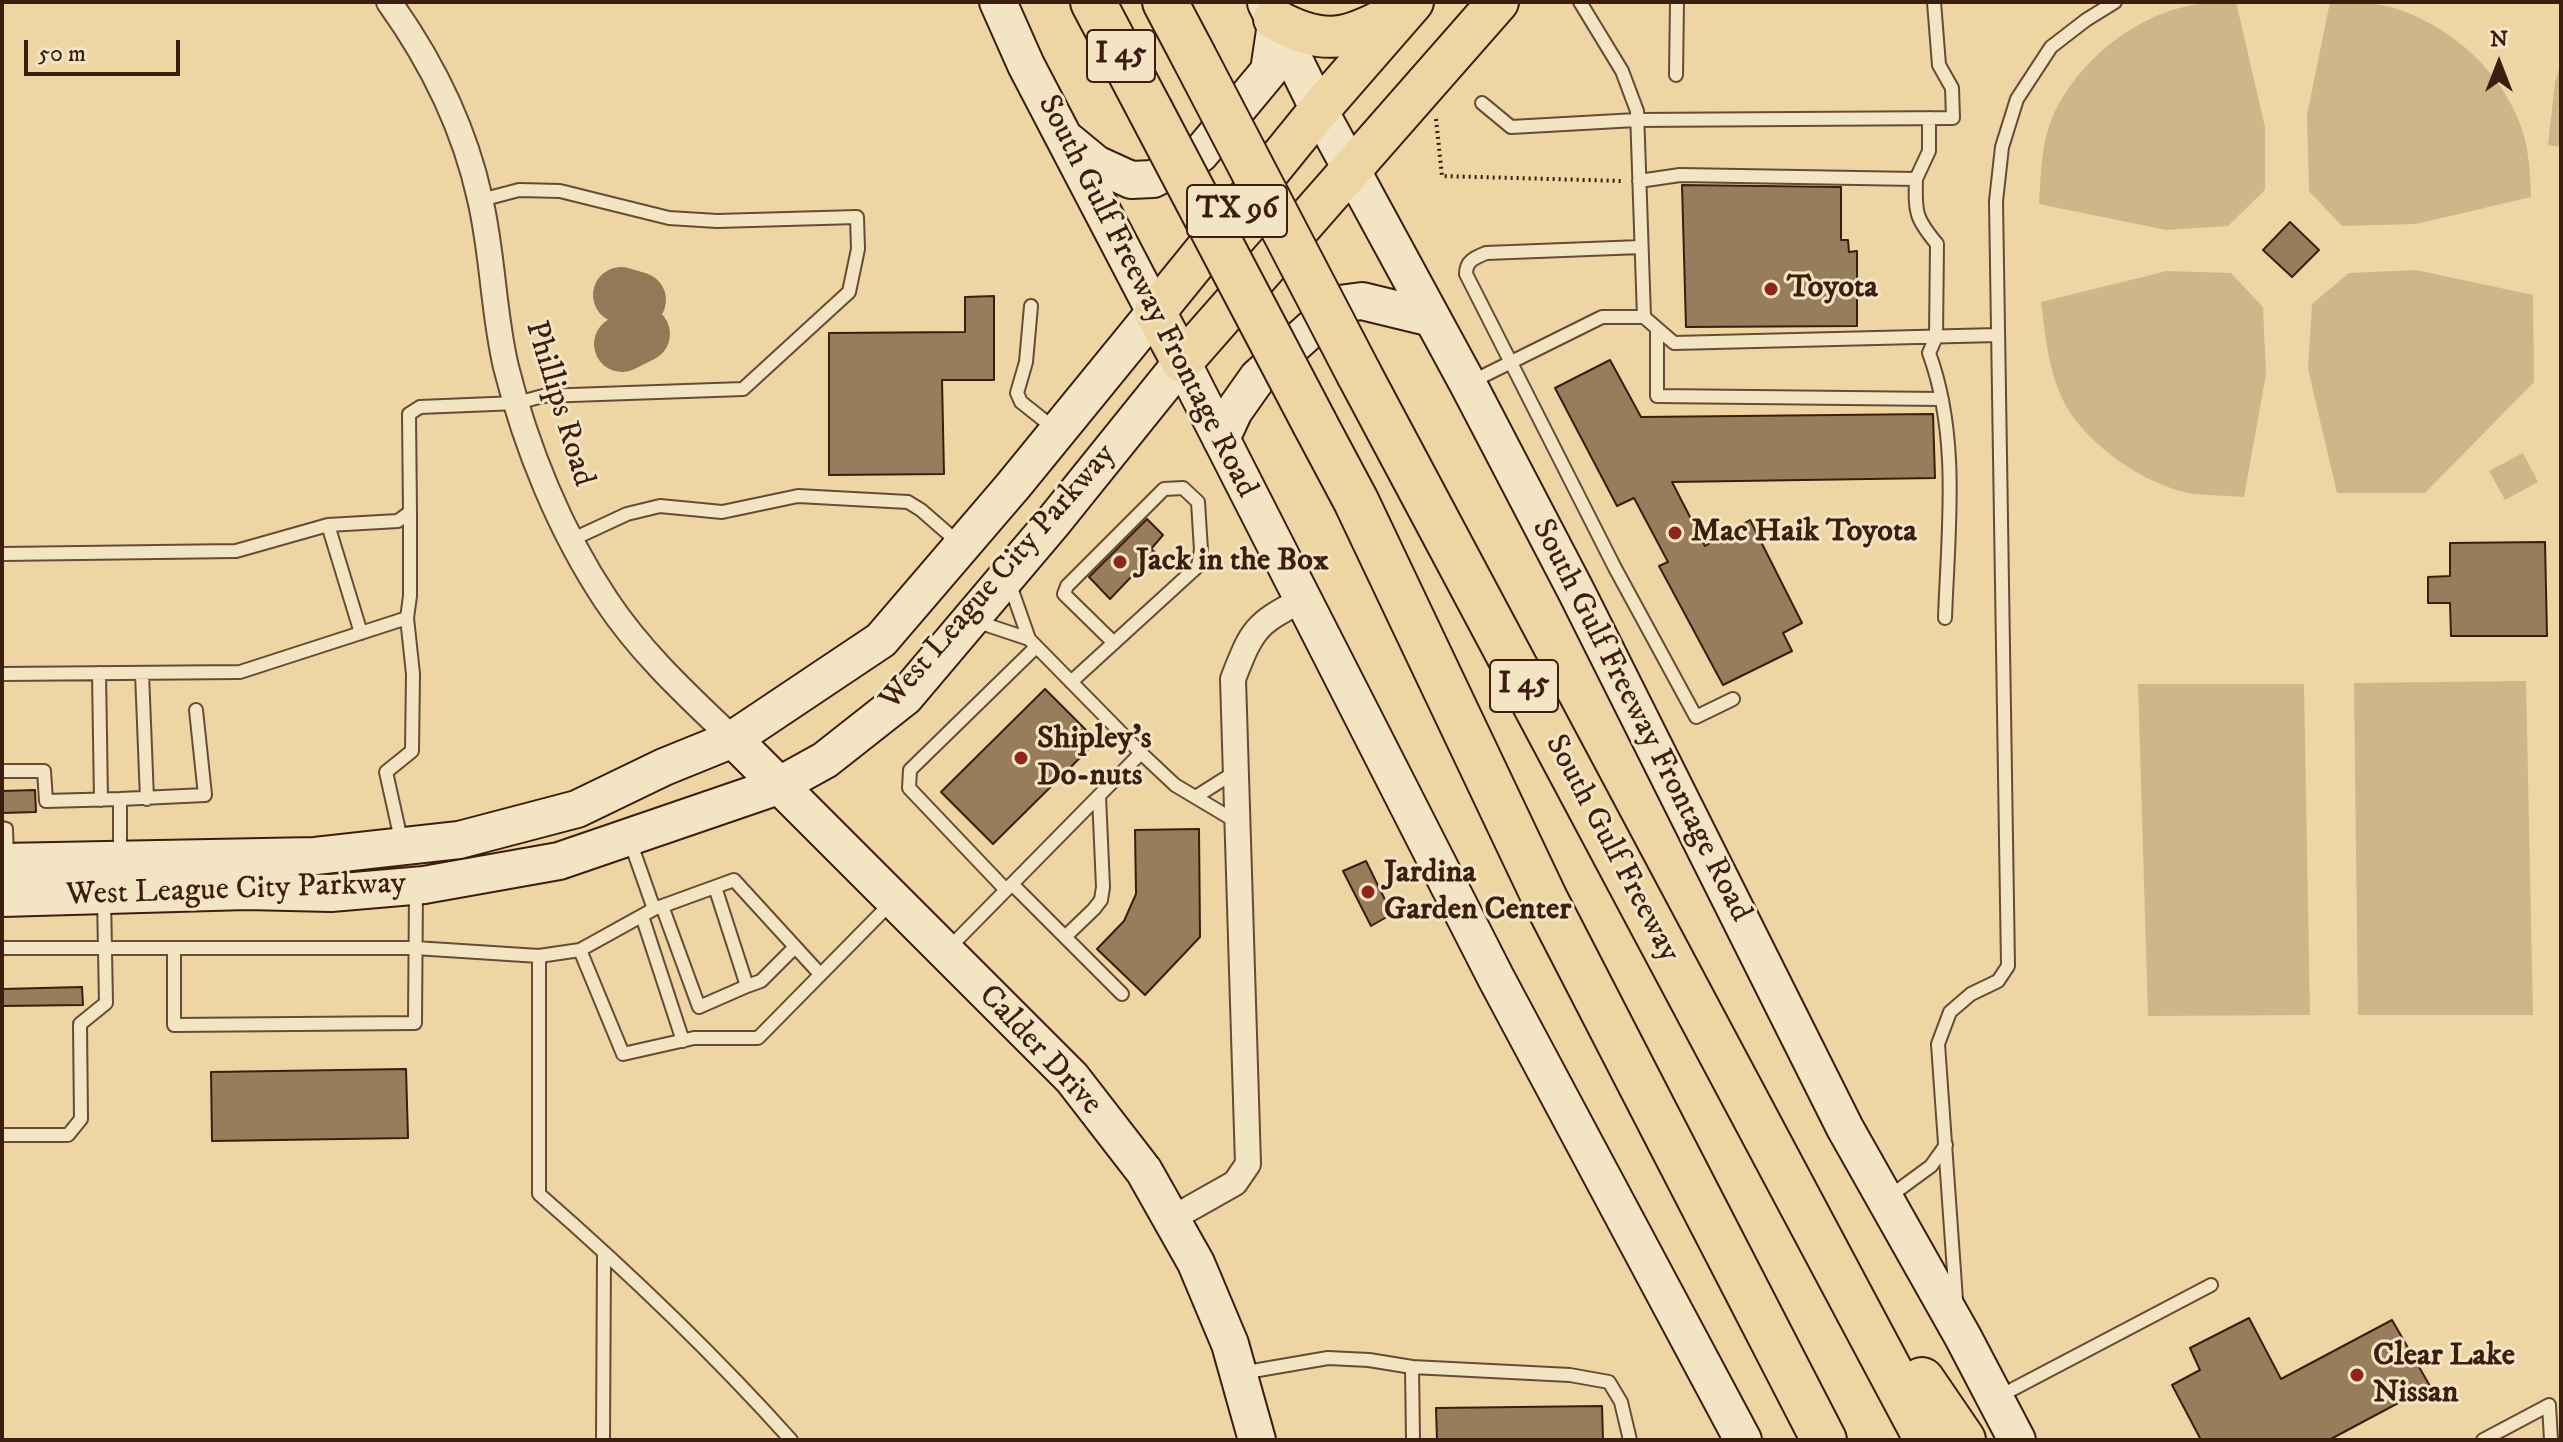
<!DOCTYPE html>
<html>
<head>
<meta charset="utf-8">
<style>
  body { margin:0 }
  #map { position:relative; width:2563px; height:1442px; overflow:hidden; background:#edd5a4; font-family:"IM FELL DW Pica",serif }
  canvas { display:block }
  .frame { position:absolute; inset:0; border:4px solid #3c1d0e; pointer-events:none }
  .north { position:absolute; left:2459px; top:24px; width:80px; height:80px; -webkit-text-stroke:6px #f3e4c4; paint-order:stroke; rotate:0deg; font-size:22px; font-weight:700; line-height:32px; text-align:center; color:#3c1d0e }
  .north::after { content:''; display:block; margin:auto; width:28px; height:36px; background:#3c1d0e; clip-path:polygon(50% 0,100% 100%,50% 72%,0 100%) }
  .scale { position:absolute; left:24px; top:40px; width:156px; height:36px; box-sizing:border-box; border:4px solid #3c1d0e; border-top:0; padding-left:10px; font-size:24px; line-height:28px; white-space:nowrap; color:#3c1d0e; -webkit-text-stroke:6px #f3e4c4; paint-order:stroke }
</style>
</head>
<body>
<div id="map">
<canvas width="2563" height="1442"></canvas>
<div class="frame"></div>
<div class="north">N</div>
<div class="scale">50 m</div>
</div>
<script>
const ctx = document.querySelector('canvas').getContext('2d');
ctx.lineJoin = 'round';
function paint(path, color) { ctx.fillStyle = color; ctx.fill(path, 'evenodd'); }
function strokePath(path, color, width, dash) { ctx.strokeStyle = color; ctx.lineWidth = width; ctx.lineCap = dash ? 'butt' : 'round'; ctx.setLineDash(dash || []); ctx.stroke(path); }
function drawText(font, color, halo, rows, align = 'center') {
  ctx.font = font + ' "IM FELL DW Pica",serif'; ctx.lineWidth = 6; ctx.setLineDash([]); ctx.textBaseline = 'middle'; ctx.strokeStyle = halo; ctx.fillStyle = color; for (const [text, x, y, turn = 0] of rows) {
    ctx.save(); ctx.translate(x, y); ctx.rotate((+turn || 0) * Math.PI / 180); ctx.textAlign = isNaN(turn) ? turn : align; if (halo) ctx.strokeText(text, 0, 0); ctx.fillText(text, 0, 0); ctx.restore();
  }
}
const green = new Path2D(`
  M2236,2l29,125v63l-37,36 -62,4 -127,-26c2,-28 2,-60 13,-86 25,-57 85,-105 146,-114 12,-2 25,-1 38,-2z
  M2330,2c24,0 50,0 73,9 51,19 98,61 117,113 9,23 10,48 11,73l-115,27 -74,2 -33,-35 -2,-76z
  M2561,62v85l-13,-2 7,-63z
  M2416,270l117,25 1,87 -109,111h-88l-29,-124 4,-65 37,-31z
  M2167,271l64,2 32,34 3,67 -22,123c-18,-2 -38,-1 -56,-4 -45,-10 -101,-48 -123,-89 -16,-29 -20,-70 -24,-102z
  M2523,453l15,29 -33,18 -16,-29z
  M2526,681l7,334h-175l-4,-332z
  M2138,684h166l6,331 -162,1z`);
const taxiway = new Path2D(`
  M621,295l17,5
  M622,344l20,-10`);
const building = new Path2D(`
  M1682,185l159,2v53h7l1,12 8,-1v75l-171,1z
  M2290,222l29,28 -27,27 -29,-27z
  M994,296v84h-52l2,94 -115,1v-142l136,-1v-35z
  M1610,360l31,57 292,-3 2,64 -263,4 33,64 45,-26 52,103 -19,10 9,18 -69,34 -64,-119 9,-4 -34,-64 -17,8 -62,-118z
  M1147,519l16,16 -12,14 4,3 -45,47 -21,-22z
  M2545,542l2,94h-96l-1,-33h-22v-26l22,-1v-33z
  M1045,689l52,52 -104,103 -52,-52z
  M35,790l1,22 -34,1v-22z
  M1199,829l1,108 -55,58 -48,-46 27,-28 12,-27 -1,-64z
  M1366,861l26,53 -21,12 -28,-55z
  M82,987l1,18 -81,1v-17z
  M406,1069l2,69 -196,3 -1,-69z
  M2249,1318l32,61 111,-59 38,66 -101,54h-128l-29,-55 28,-15 -10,-22z
  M1602,1406l1,34h-166l-1,-32z`);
const path = new Path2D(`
  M1436,119l6,57 181,5`);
const lane = new Path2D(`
  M1580,2l42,69 15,40 7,206
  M1676,75l1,-73
  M1482,103l29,24 125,-7 317,-2 -1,-30 -13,-23 -5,-63
  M1916,179l13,-28v-33
  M1639,181l41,-6 236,4c-1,33 -1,39 21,65l-1,93 -7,16c31,84 19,178 16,265
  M1641,247l-155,6c-12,5 -20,8 -20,21l149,294 81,149 37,-18
  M1031,306l-5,56 -9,31 4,9 34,27
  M1657,330v66l285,3
  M1471,382l131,-65h42l30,26 324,-8
  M328,525l70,-4 12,-9 -1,-98 11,-7 97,-4 26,-7 200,-7 106,-97 9,-43 -1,-32 -140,4 -48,-3 -109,-27 -41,-1 -38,10
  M571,540l56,-26 33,-8 62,6 76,-16 110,6 13,8 39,34
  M2,554l234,-3 92,-26 33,108
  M975,621l54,18
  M99,673l2,127
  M142,673l5,126
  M2,674l238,-2 167,-54 3,-22v-84
  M1071,682l127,-116 3,-16 -3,-48 -15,-14 -19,1 -97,97 -3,8 50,49
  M1141,753l34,32 62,37
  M2,771h42l2,30 74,-2
  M1197,796l38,-24
  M2,828l4,1 1,29
  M630,841l24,68 -74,41 43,104 71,-16h64l134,-136
  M402,844l-16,-72 26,-21 1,-77 -6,-56
  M120,857v-58l85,-4 -9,-85
  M1012,884l110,110
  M1006,890l-97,-102 1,-18 126,-123
  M662,906l37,101 48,-21 -32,-99
  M657,908l77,-28 86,94
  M642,916l41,125
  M1065,937l29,-28 7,-9 2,-13 -4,-91
  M2,948h413l124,8v238c88,77 174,159 252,246
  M174,949v76l241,-2 1,-134
  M947,950l194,-197 -112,-114 -20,-57
  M539,956l41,-6
  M747,986l14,-5 34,-34
  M2,1135h66l13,-16 -1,-95 26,-21 -2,-105
  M1886,1199l45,-33 15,-21
  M1956,1300l-18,-256 12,-32 21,-18 27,-13 10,-15 -12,-765 6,-54 15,-48 34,-52 35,-27 29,-18
  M1241,1373l87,-15 41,2 43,7
  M1998,1397l213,-112
  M603,1440l1,-187
  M1413,1440l-1,-73 158,8 39,7 12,20 9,38
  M2483,1440l66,-35 2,35`);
const street = new Path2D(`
  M389,2c43,60 75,124 91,197 13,55 13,113 26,168 20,80 54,164 100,233 35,53 82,96 127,139
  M1173,1218l62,-35 13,-19 -15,-485c19,-49 22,-55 69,-79`);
const secondary = new Path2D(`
  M1266,3l53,107 149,274 108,207 269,537 118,209 54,103
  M1068,141l28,23 35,16 22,-1 47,-25 69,-83 7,-47
  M1221,439l13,-28 24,-34 81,-73 23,-3 70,17
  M733,739l339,339 72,93 52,92 34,81 27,96
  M2,862l313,-6 144,-16 118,-31 87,-42 69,-28 148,-99 132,-154 142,-174 -129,-247 -28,-63
  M2,898l245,-7 84,2 93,-8 135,-24 219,-75 47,-26 80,-63 149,-176 128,-159 314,616 247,462`);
const primary = new Path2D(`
  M1413,2l-94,108 -164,202 27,50 316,-360
  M1274,19c50,28 75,21 123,-7`);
const highway = new Path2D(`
  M1093,2l57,108
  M1165,2l28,53
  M1359,374l568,1066
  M1315,424l41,77 189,398 279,541
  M1922,1380l41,60`);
const highwayBridge = new Path2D(`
  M1193,55l166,319
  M1150,110l165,314`);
const markers = [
  [1771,289,8,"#8f2418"],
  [1675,533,8,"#8f2418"],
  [1120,562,8,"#8f2418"],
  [1021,758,8,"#8f2418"],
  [1368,892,8,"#8f2418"],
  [2357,1375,8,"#8f2418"]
];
const shields = [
  [1121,56,68],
  [1237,211,100],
  [1524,686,68]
];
const shieldNames = [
  ["I 45",1121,56],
  ["TX 96",1237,211],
  ["I 45",1524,686]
];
const poiNames = [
  ["Toyota",1787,289],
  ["Mac Haik Toyota",1691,533],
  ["Jack in the Box",1136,562],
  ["Shipley's",1037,740],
  ["Do-nuts",1037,777],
  ["Jardina",1384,874],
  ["Garden Center",1384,911],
  ["Clear Lake",2373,1357],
  ["Nissan",2373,1394]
];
const streetNames = [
  ["South Gulf Freeway Frontage Road",1146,297,63],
  ["Phillips Road",558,404,73],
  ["West League City Parkway",999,578,-49],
  ["South Gulf Freeway Frontage Road",1640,721,63],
  ["South Gulf Freeway",1611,849,62],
  ["West League City Parkway",236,891,-2],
  ["Calder Drive",1039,1051,47]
];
paint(green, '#cfb68a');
strokePath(taxiway, '#947959', 56);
paint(building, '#987d5c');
strokePath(building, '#3c1d0e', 2);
strokePath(lane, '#684b34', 16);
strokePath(street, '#684b34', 28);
strokePath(secondary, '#3c1d0e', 40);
strokePath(primary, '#3c1d0e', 44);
strokePath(highway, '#3c1d0e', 48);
strokePath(path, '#3c1d0e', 4, [2, 4]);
strokePath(lane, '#f3e4c4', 12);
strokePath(street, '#f3e4c4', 24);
strokePath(secondary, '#f3e4c4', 36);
strokePath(primary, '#edd5a4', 40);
strokePath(highway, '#edd5a4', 44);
strokePath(highwayBridge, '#3c1d0e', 48, []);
strokePath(highwayBridge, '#edd5a4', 44);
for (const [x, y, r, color] of markers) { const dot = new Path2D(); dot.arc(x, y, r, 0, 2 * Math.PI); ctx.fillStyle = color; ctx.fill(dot); strokePath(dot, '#f3e4c4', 3); }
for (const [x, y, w] of shields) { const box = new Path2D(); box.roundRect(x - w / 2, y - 26, w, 52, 6); ctx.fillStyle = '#f3e4c4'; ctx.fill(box); strokePath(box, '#3c1d0e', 2); }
drawText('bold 30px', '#3c1d0e', null, shieldNames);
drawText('bold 32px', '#3c1d0e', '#f3e4c4', poiNames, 'left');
drawText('32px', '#3c1d0e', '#f3e4c4', streetNames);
</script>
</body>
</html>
